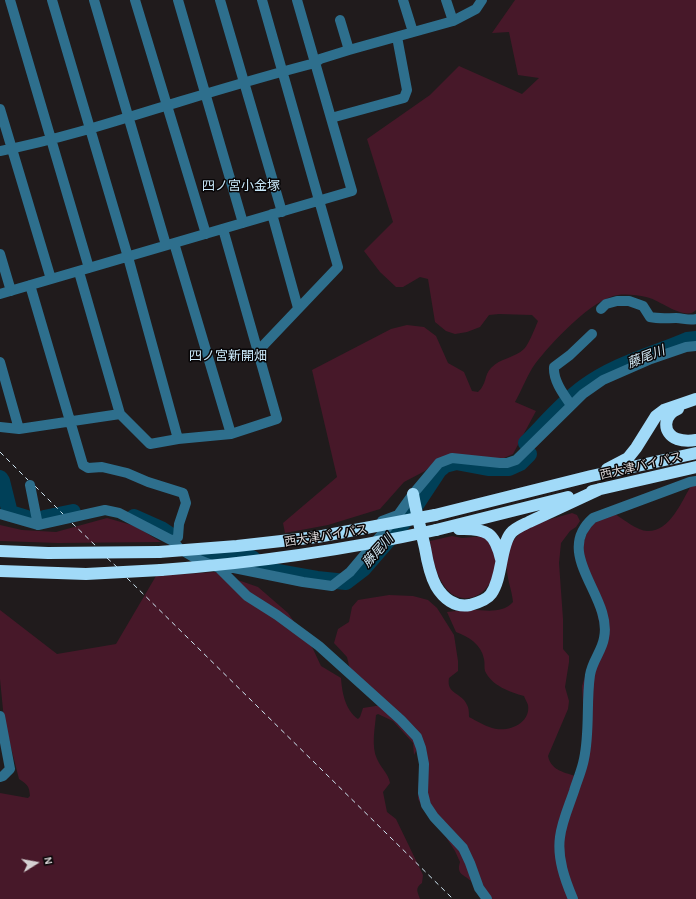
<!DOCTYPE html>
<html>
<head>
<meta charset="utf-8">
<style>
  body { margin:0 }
  #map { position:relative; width:696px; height:899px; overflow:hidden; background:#201b1c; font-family:"Alegreya Sans",sans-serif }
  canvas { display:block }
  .north { position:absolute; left:16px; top:843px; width:40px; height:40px; -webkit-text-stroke:3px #080607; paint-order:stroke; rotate:79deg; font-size:11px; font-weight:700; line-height:16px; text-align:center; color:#d5d1d2 }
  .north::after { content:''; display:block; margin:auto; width:14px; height:18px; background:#d5d1d2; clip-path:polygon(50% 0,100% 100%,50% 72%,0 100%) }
</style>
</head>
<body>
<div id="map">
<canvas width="696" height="899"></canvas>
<div class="north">N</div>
</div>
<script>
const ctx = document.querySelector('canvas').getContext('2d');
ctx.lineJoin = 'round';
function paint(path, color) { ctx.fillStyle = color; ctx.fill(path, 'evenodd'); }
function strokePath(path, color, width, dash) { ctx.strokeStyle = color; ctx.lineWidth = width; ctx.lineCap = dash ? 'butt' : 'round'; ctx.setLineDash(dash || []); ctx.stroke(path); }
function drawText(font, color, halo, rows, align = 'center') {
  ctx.font = font + ' "Alegreya Sans","Noto Sans JP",sans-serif'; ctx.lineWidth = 3; ctx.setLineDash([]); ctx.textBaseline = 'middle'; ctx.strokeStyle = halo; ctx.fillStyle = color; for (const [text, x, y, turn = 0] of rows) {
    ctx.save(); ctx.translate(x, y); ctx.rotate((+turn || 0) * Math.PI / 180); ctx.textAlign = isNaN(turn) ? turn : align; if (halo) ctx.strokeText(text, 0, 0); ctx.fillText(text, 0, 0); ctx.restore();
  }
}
const green = new Path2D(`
  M515,0h181v310c-11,12 -37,-11 -50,-13 -8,-2 -20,-3 -28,-2 -25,3 -67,48 -83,69 -8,11 -13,26 -20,38l21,9 -23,43 -9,4 -67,2 -12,11 -21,11 -24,27 -52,16 -43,8 -2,-10 54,-46 -25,-107 79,-41 16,-4 17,2 12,9 12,27 16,9 8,19 6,1c9,-8 6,-17 13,-24 9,-10 24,-10 33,-19 5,-5 11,-21 14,-28l-6,-6 -33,-1 -10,1 -9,12 -13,5 -12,2 -9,-3 -11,-9 -7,-43 -8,-2 -17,10h-7l-16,-15 -16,-21 29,-29 -26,-83 63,-44 29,-29 63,28 17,-16 -21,-3 -9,-43 -17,1z
  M696,485v414h-214c-3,-5 -6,-13 -10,-17 -8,-8 -16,-7 -12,-20l-5,-11 -17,-26 -15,-17 -5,-9v-11l5,-39 -73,-79 -3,-13 -13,-14 4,-14 11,-7 3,-15 6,-7 31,-5 24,1 15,4 9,8 17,27 4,26v10l-9,7c-3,17 13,14 18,27 2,3 2,9 2,12 8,4 16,9 23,11 15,5 39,-4 36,-23 -1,-3 -3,-6 -4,-9 -14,-4 -32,-10 -39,-25 -1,-3 0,-8 -1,-12 -3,-15 -15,-22 -28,-27l-9,-20c8,-1 17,-2 25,-2 14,0 30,4 41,-8 -1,-11 -5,-20 -6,-31 -3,-44 32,-48 65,-58l5,2 3,6 -4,6 -6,4 -9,12 -2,20 4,56v30l6,7v6l-4,25 4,14 -1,8 -20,47c3,14 15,16 27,20l15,-41 -7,-31 -1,-18 8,-25 10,-5 1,-26 -19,-82c7,-24 10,-26 33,-34 8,5 23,17 32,17 23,1 34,-29 44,-45z
  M107,518l28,8 26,16 -103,1 -58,-2v-16l22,5 34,2z
  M452,536l10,2 22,-2c3,3 9,7 11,11 8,19 -7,54 -32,51 -23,-2 -31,-38 -33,-57z
  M215,572l43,15 30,26 25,36 8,17 20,12c1,14 4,32 17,41l2,-2 3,-9 19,-3 35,37v7l-3,6 -1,-12 -20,-22 -15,-7 -2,1c-1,13 -5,31 1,44 4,9 11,14 13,24l-7,9 4,20 9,7 27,56 -1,8c-7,5 -5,8 -2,16h-420v-106l28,5 2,-2c-1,-10 -2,-11 -11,-17l-15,-59 -4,-41v-69l57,44 59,-10 40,-68z`);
const river = new Path2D(`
  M526,443c18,-18 36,-40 58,-56 31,-23 68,-32 103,-47l9,-1
  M0,478l2,3 8,32 20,6
  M134,517l27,12 12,8
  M44,518l29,-6
  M199,552l16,5 23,-1 14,2 14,12 51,9 29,3 17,-13 45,-52 31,-47 6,-5 11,-3 32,6h21l11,-5 9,-9`);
const ferry = new Path2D(`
  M0,452l28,28
  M35,486l29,29
  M72,523l25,24
  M107,558l10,9
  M127,578l326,321`);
const minor = new Path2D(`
  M10,0l79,268
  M52,0l76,257 50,182
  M94,0l72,245
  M135,0l71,234
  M178,0l65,223
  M220,0l62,212
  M403,0l10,32
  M446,0l7,21
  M340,20l9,30
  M0,109l51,170
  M331,118l73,-20 3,-8 -10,-53
  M0,151c56,-11 110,-28 165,-45 50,-15 99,-30 150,-43l5,-4 29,-9 104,-29 23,-12 6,-9
  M272,214l26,94
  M174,243l57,191
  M0,254l11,37
  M79,272l41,142
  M30,285l53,180 5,3 14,-1 25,6 21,9 35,11 3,10 -7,21 -1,13 -5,4
  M0,294l352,-103 -55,-191
  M601,309l5,-5 11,-3h12l14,5 7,11c9,2 17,1 26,1 7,0 13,3 20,1
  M258,351l80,-84 -76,-267
  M0,362l19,67
  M571,405c-7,-10 -18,-24 -17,-38l16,-12 22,-21
  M0,427l19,2 101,-15 30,30 28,-5 53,-5 46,-15 -54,-190
  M30,485l8,40
  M0,514l38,11 67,-15 14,3 54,28 7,8 15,9 24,10h15l69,14 29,4 18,-14 43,-51
  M382,521l16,-6 15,-21 26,-31 13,-5 48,5h7l9,-3 67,-66 20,-14 48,-21 35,-12 10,-1
  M219,568l28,28 30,19 42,31 82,74 16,17 4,11 3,16 -1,29 3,12 8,12 29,31 7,15 9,25 8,11
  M0,716l10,53 -7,7 -3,1
  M573,899c-8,-19 -16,-41 -13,-62 2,-16 9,-31 14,-46 3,-10 8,-21 10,-32 6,-28 2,-56 6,-84 2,-14 12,-24 14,-37 9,-41 -52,-84 -11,-120l97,-36 6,-1`);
const highway = new Path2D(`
  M678,409c-15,6 -16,24 -1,30 6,2 13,2 19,1
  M607,469l21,-11 8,-10 20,-32 8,-6 32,-11
  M592,491l104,-24
  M413,494c3,18 8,36 12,54 2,12 5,27 11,38 7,12 19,22 34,19 7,-2 17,-5 21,-11 12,-17 9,-48 20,-61 4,-5 12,-8 18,-11l71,-33
  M435,515l156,-39 105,-23
  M459,529c28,-1 36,4 42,30
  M436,530l132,-33
  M0,551l48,2 111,-1
  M0,571l86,3 75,-4`);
const highwayBridge = new Path2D(`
  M159,552l78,-6 80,-9 118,-22
  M161,570c93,-7 184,-20 275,-40`);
const streetNames = [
  ["西大津バイパス",641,466,-13],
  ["西大津バイパス",326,536,-9]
];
const neighbourhoodNames = [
  ["四ノ宮小金塚",241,186],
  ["四ノ宮新開畑",228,356]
];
const waterNames = [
  ["藤尾川",646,357,-21],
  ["藤尾川",378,551,-48]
];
paint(green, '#471829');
strokePath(river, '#004058', 16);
strokePath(ferry, '#d1e8f4', 1, [5, 4]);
strokePath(minor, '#2e6f8d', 10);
strokePath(highway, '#a1daf8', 12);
strokePath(highwayBridge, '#a1daf8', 12);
drawText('12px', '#d5d1d2', '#080607', streetNames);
drawText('13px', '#c9e8f9', '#080607', neighbourhoodNames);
drawText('italic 13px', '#d1e8f4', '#080607', waterNames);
</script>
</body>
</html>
